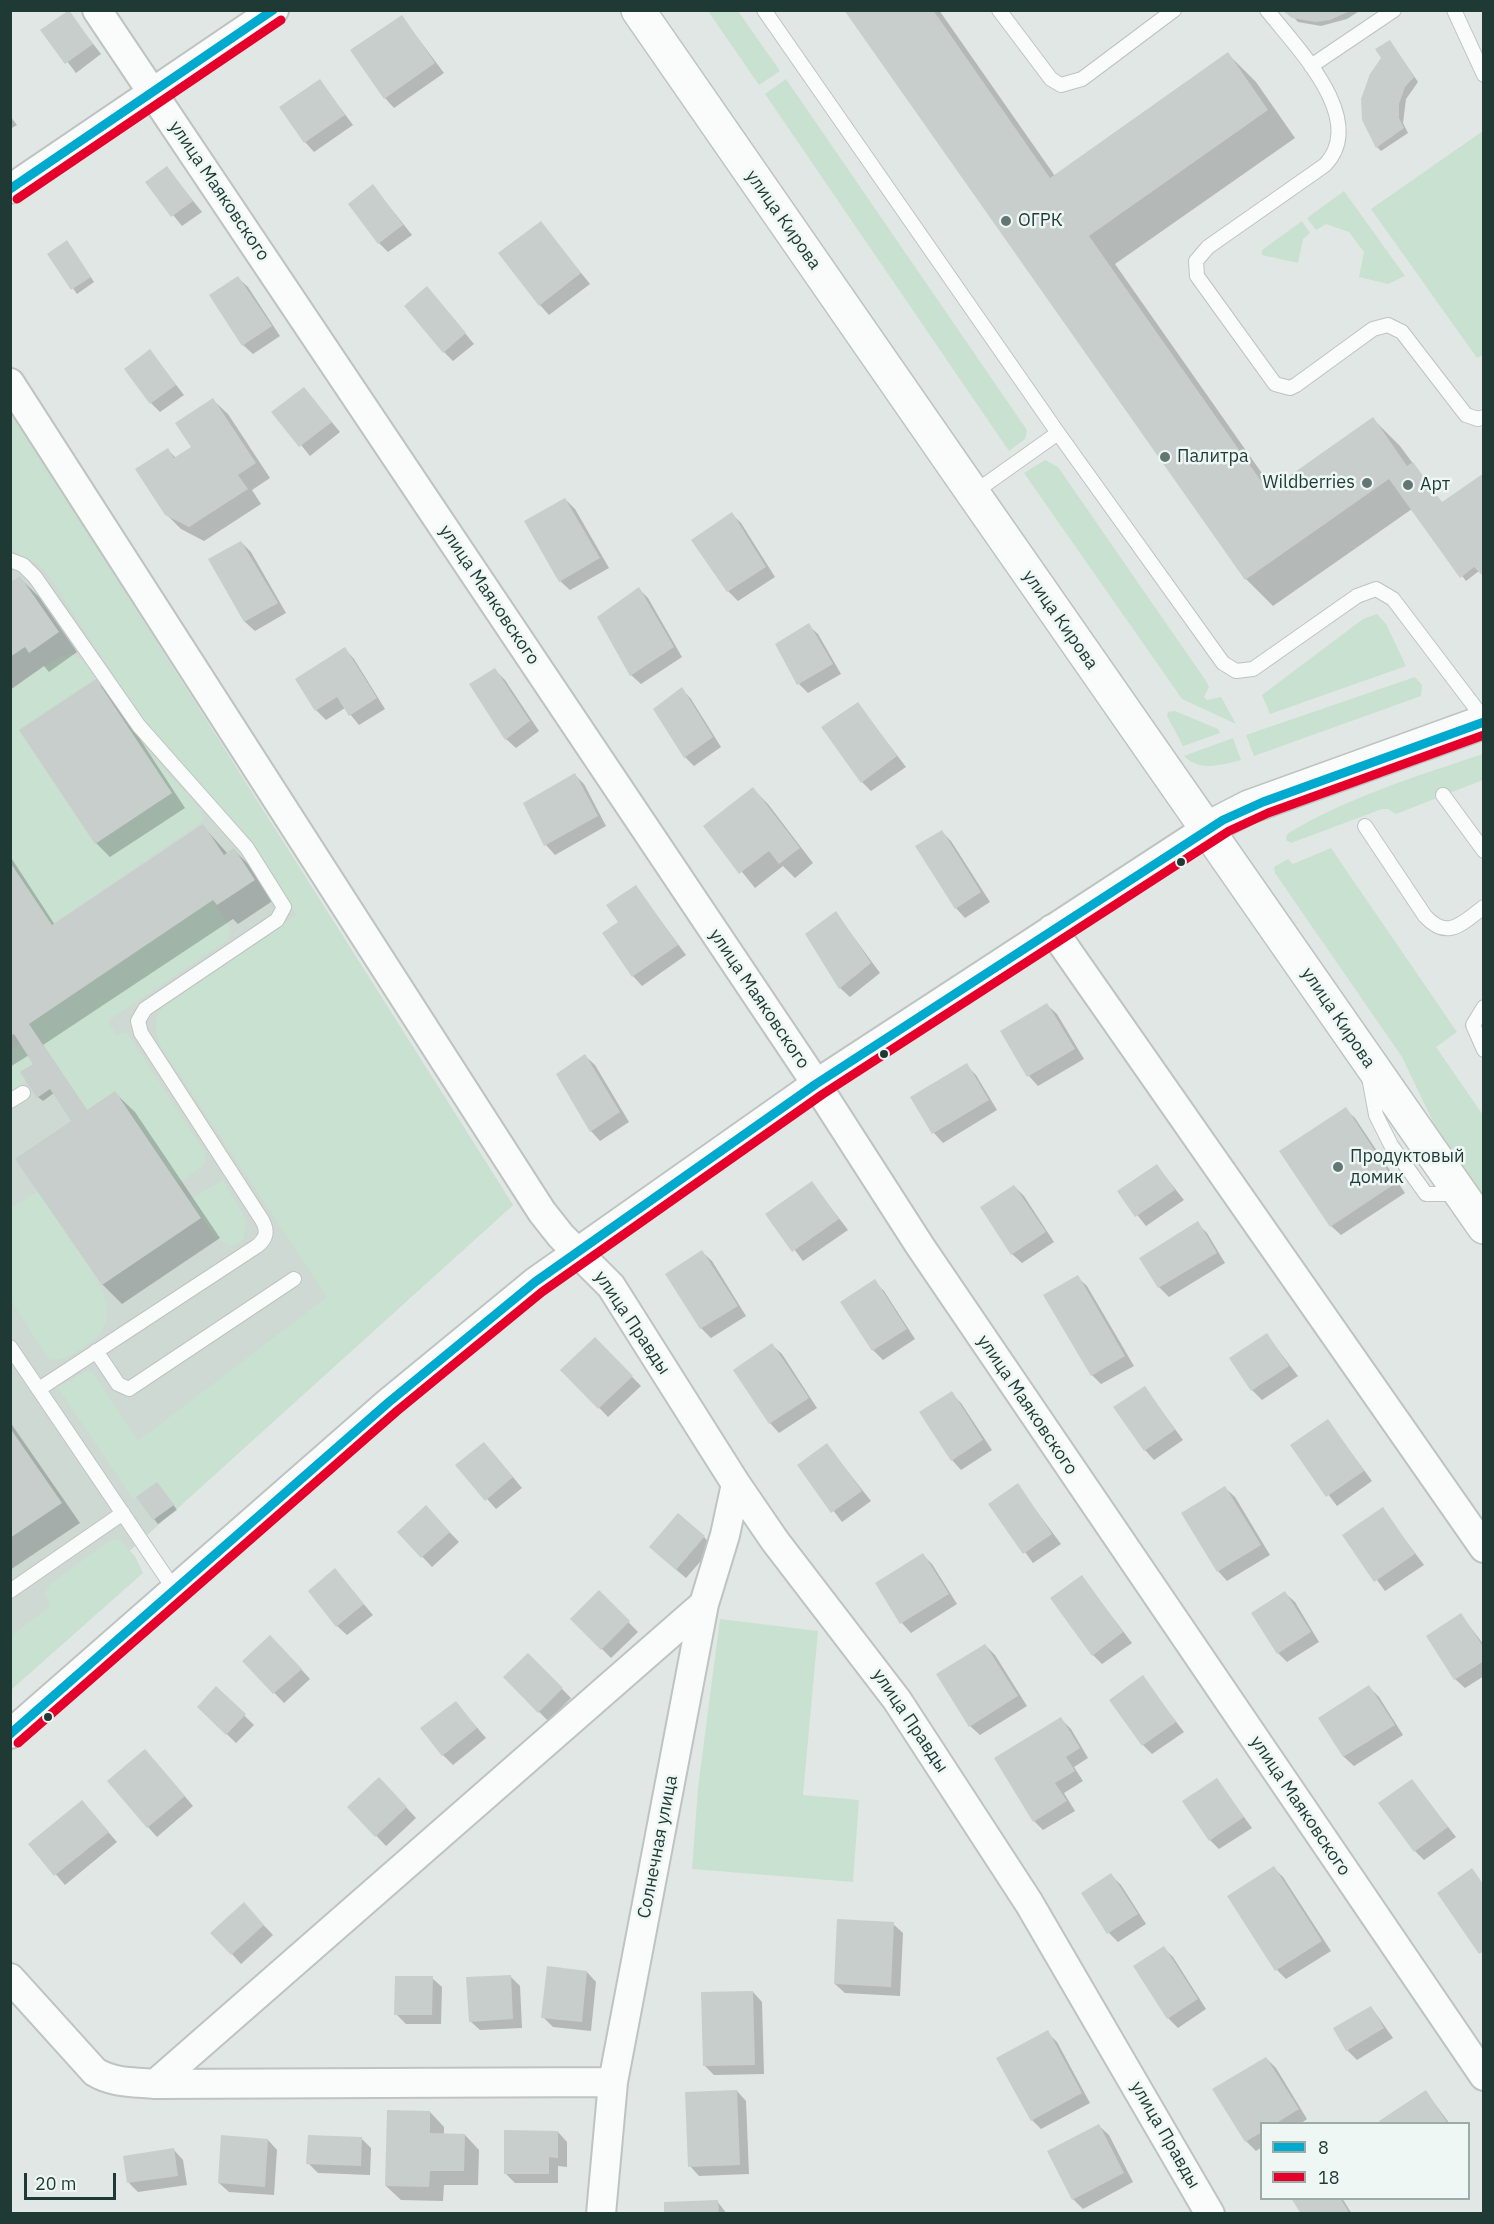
<!DOCTYPE html>
<html>
<head>
<meta charset="utf-8">
<style>
  body { margin:0 }
  #map { position:relative; width:1494px; height:2224px; overflow:hidden; background:#e1e7e4; font-family:"IBM Plex Sans",sans-serif }
  canvas { display:block }
  .frame { position:absolute; inset:0; border:12px solid #1f3a34; pointer-events:none }
  .legend { position:absolute; left:1260px; top:2122px; width:210px; height:78px; box-sizing:border-box; background:#eef7f3; border:2px solid #9baba7; margin:0; padding:8px 10px; list-style:none; font-size:18px; color:#1f3a34 }
  .legend li { display:flex; align-items:center; gap:12px; height:30px }
  .legend b { width:30px; border:2px solid #9baba7 }
  .scale { position:absolute; left:24px; top:2173px; width:92px; height:27px; box-sizing:border-box; border:3px solid #1f3a34; border-top:0; padding-left:8px; font-size:18px; line-height:21px; white-space:nowrap; color:#1f3a34; -webkit-text-stroke:4px #eef7f3; paint-order:stroke }
</style>
</head>
<body>
<div id="map">
<canvas width="1494" height="2224"></canvas>
<div class="frame"></div>
<ul class="legend">
<li><b style="height:8px;background:#00a9ce"></b>8</li>
<li><b style="height:8px;background:#e4002b"></b>18</li>
</ul>
<div class="scale">20 m</div>
</div>
<script>
const ctx = document.querySelector('canvas').getContext('2d');
ctx.lineJoin = 'round';
function paint(path, color) { ctx.fillStyle = color; ctx.fill(path, 'evenodd'); }
function strokePath(path, color, width, dash) { ctx.strokeStyle = color; ctx.lineWidth = width; ctx.lineCap = dash ? 'butt' : 'round'; ctx.setLineDash(dash || []); ctx.stroke(path); }
function drawText(font, color, halo, rows, align = 'center') {
  ctx.font = font + ' "IBM Plex Sans",sans-serif'; ctx.lineWidth = 5; ctx.setLineDash([]); ctx.textBaseline = 'middle'; ctx.strokeStyle = halo; ctx.fillStyle = color; for (const [text, x, y, turn = 0] of rows) {
    ctx.save(); ctx.translate(x, y); ctx.rotate((+turn || 0) * Math.PI / 180); ctx.textAlign = isNaN(turn) ? turn : align; if (halo) ctx.strokeText(text, 0, 0); ctx.fillText(text, 0, 0); ctx.restore();
  }
}
const built = new Path2D(`
  M10,410l503,795 -502,453h-1z`);
const green = new Path2D(`
  M708,11h30l42,60 -21,14z
  M786,79l241,351 -2,9 -16,12 -244,-357z
  M1483,131l1,223 -7,4 -106,-149z
  M1344,191l61,85 -17,8 -29,-7 5,-25 -15,-20 -23,-8 -10,6 -9,-12z
  M1302,221l8,12 -7,6 -5,24 -36,-8v-5z
  M10,410l503,795 -336,304 -20,-27 -24,17 -75,-111 28,-17 7,2 45,68 189,-144 -166,-250c-7,-16 -8,-28 3,-43l132,-89 -43,-71 -107,-120 -100,-152 -9,-9 -26,-13z
  M1045,460l13,7 148,214 3,6 -5,10 3,3 14,-3 15,27 -54,-25 -158,-226z
  M1377,614l9,10 20,42 -136,48 -8,-19 101,-76z
  M71,654l14,8 54,79 62,69 2,11 -151,104 -41,-63 -1,-172 49,-33z
  M1415,677l7,8 -1,11 -167,60 -8,-21z
  M1175,711l43,18 2,4 -37,13 -16,-30 1,-4z
  M1233,738l8,22c-19,5 -42,12 -57,-4z
  M1483,754v26l-87,34 -8,-5h-6l-91,34 -5,-3 1,-6c61,-37 130,-58 196,-80z
  M1331,848l126,184 -21,15 47,68v82l-50,-75 -31,-65 -127,-184 -1,-6 14,-8 5,5z
  M213,900l17,27 -2,13 -120,81 9,15 9,-5 79,121v12l-27,20 -62,-93 -29,19 -58,-86z
  M20,1043l13,21 -7,17 -15,10v-42z
  M223,1180l24,41 -4,19 -12,6 -15,-8 -27,-38z
  M38,1191c12,18 24,36 36,54 20,29 56,73 13,100 -11,7 -25,18 -38,14l-38,-58v-93z
  M118,1539l17,17 8,17 -132,117v-54l39,-30 -5,-13 5,-9 59,-43z
  M720,1619l98,12 -15,164 56,5 -6,82 -161,-13 6,-81z`);
const shadow = new Path2D(`
  M846,10h93l116,166 173,-122 28,28 39,56 -180,126 158,225 100,-70 27,27 43,58 36,67 -13,10 -54,-72 -139,97 -27,-27z
  M1287,10h74l-14,9 -26,7 -23,-4z
  M68,12l33,42 -25,19 -33,-43z
  M402,17l42,56 -50,35 -9,-10z
  M1394,47l24,35 -12,17 -3,24 5,10 -27,18 -4,-4z
  M320,81l33,44 -39,27 -9,-10z
  M10,116l7,9 -7,4z
  M167,168l35,44 -20,14 -35,-43z
  M373,186l39,49 -24,17 -9,-9z
  M541,223l49,61 -41,31 -9,-10z
  M71,247l23,35 -17,12 -28,-40z
  M238,278l10,9 32,49 -27,18 -10,-9z
  M436,298l38,46 -21,17 -9,-9z
  M150,351l34,44 -24,17 -9,-9z
  M304,389l36,43 -30,24 -36,-44z
  M213,400l15,14 42,64 -18,12 9,14 -57,37 -23,-12 -15,-15 2,-64 8,8 17,-11z
  M565,499l10,10 34,59 -39,22 -10,-9z
  M732,514l9,9 34,54 -37,24 -10,-10z
  M241,542l10,10 35,61 -31,18 -10,-9 -35,-62z
  M20,578l19,19 38,55 -28,20 -5,-6 -34,24v-105z
  M639,589l9,9 34,59 -41,27 -10,-9z
  M808,625l10,9 23,40 -33,19 -9,-9z
  M345,649l9,10 31,50 -26,16 -14,-17 -19,12 -10,-10z
  M495,670l10,10 34,51 -23,17 -10,-9z
  M96,681l15,14 74,113 -75,49 -14,-14z
  M682,689l9,10 30,48 -27,19 -9,-9z
  M858,704l48,63 -35,24 -9,-9z
  M574,774l10,10 22,42 -51,29 -9,-10 -21,-41z
  M753,789l15,15 45,59 -18,15 -12,-12 -28,22 -50,-62z
  M202,825l26,29 6,-4 19,19 21,31 -36,24 -5,-5 -190,126 45,67 27,-19 20,19 85,126 -98,66 -19,-19 -85,-126 56,-38 -20,-28 -11,8 -5,-4 -3,-33 -6,-9 -19,12v-211l45,69z
  M941,831l10,10 39,61 -25,16 -9,-10z
  M636,887l50,68 -44,31 -9,-10z
  M836,913l44,60 -30,24 -10,-9z
  M1047,1005l10,9 27,45 -46,27 -9,-10 -27,-44z
  M585,1056l10,9 34,57 -29,19 -9,-10z
  M966,1065l10,10 21,35 -54,33 -9,-10 -22,-35z
  M1345,1109l10,9 50,75 -64,42 -10,-9z
  M1157,1166l27,34 -38,26 -27,-34z
  M812,1183l36,47 -45,31 -35,-47z
  M1014,1186l10,10 30,46 -32,21 -10,-9z
  M1197,1223l10,10 18,30 -56,34 -10,-10 -18,-29z
  M702,1252l10,9 34,55 -35,22 -10,-10 -34,-54z
  M1077,1277l10,9 47,80 -33,18 -9,-9z
  M874,1281l10,10 31,48 -32,21 -10,-10 -31,-47z
  M1267,1335l31,41 -36,24 -10,-10z
  M595,1339l46,47 -33,31 -45,-47z
  M772,1345l10,9 35,54 -38,25 -9,-10z
  M1145,1388l38,52 -29,20 -9,-10z
  M951,1393l10,10 31,47 -31,20 -9,-10z
  M1328,1421l44,60 -35,25 -45,-60z
  M10,1422l70,101 -70,47z
  M827,1445l44,56 -29,21 -43,-57z
  M493,1453l29,35 -26,21 -39,-44z
  M1017,1485l44,59 -28,19 -43,-59z
  M161,1488l16,22 -19,14 -4,-5z
  M1225,1488l10,9 35,58 -43,26 -9,-10z
  M1382,1509l42,56 -39,26 -41,-56z
  M435,1517l24,25 -27,25 -33,-35z
  M704,1537l9,10 -27,31 -26,-22z
  M923,1555l9,9 25,40 -46,29 -9,-10 -25,-40z
  M335,1570l38,45 -26,20 -10,-9z
  M1082,1577l50,66 -30,21 -9,-9z
  M599,1592l39,40 -27,26 -39,-39z
  M1285,1593l10,9 24,40 -32,20 -9,-9z
  M1461,1615l23,30v31l-19,12 -10,-9z
  M985,1645l10,10 32,51 -47,29 -10,-9z
  M280,1646l30,33 -26,24 -40,-42z
  M528,1655l43,43 -23,23 -43,-44z
  M1142,1677l42,55 -32,22 -9,-9z
  M1369,1687l10,10 24,38 -49,31 -10,-9 -24,-39z
  M216,1688l38,37 -18,18 -37,-36z
  M456,1703l30,35 -33,27 -10,-10z
  M1061,1719l10,10 17,29 -14,9 9,14 -19,12 11,18 -32,19 -9,-9z
  M154,1760l39,46 -36,31 -9,-10z
  M1217,1780l35,48 -33,21 -9,-9z
  M1412,1781l44,56 -32,23 -9,-9z
  M389,1789l27,29 -30,28 -37,-39z
  M82,1802l35,40 -52,43 -35,-41z
  M1274,1868l9,9 48,74 -45,28 -9,-9z
  M1111,1875l10,10 25,39 -28,18 -9,-9z
  M253,1914l20,21 -32,29 -9,-10z
  M893,1924l10,9 -3,63 -55,-3 -10,-9z
  M1164,1948l9,9 33,52 -28,19 -10,-10z
  M587,1972l9,10 -5,49 -38,-4 -10,-10z
  M510,1976l10,10 2,42 -42,2 -10,-9z
  M432,1978l10,9 -1,37h-35l-10,-10z
  M753,1992l9,10 2,72 -50,1 -10,-10z
  M1371,2007l22,31 -36,22 -10,-10 -12,-21z
  M1047,2032l10,10 33,61 -49,26 -9,-9z
  M1266,2058l10,10 31,51 -7,5h-38v23l-6,4 -10,-10 -31,-51z
  M737,2091l9,10 3,73 -50,2 -9,-10z
  M1426,2092l24,32h-67z
  M430,2112l14,15v8h21l14,15 -1,35h-34l-1,16 -42,-1 -15,-14z
  M1099,2126l10,9 24,47 -50,27 -10,-10z
  M558,2132l9,10v25l-9,-1v17h-43l-10,-10z
  M361,2138l10,10 -1,27 -52,-2 -10,-10z
  M268,2140l9,10 -3,45 -45,-3 -10,-9z
  M174,2150l9,10 4,25 -49,7 -9,-9z
  M1293,2198h49l10,16h-49z
  M717,2201l10,13h-61z`);
const building = new Path2D(`
  M69,10l24,34 -28,20 -25,-34z
  M844,10h89l117,168 178,-126 40,58 -179,126 179,255 105,-74 34,49 6,-4 29,40 42,-29v104l-10,-10 -14,11 -71,-99 -144,101z
  M1282,10h70l-22,10 -14,2 -24,-4z
  M402,15l33,48 -51,36 -34,-49z
  M1390,40l24,37 -9,10 -6,17v14l5,10 -28,20 -14,-28 -1,-21 9,-25 11,-16 -6,-9z
  M320,79l25,36 -41,28 -25,-36z
  M167,166l26,35 -22,16 -26,-35z
  M373,184l30,41 -25,19 -30,-40z
  M541,221l40,52 -42,33 -41,-53z
  M67,240l24,37 -20,13 -24,-36z
  M238,276l34,50 -30,20 -33,-51z
  M427,286l39,47 -23,20 -39,-47z
  M150,349l26,36 -26,19 -26,-35z
  M304,387l28,35 -33,25 -28,-35z
  M213,398l43,65 -18,12 10,14 -59,38 -24,-12 -30,-46 33,-21 6,10 17,-11 -16,-24z
  M565,498l35,60 -41,24 -35,-61z
  M732,512l34,55 -39,25 -36,-52z
  M241,541l37,62 -34,19 -36,-63z
  M20,576l39,56 -30,21 -4,-6 -15,10v-74z
  M639,587l35,60 -44,29 -33,-59z
  M809,623l24,41 -36,21 -22,-41z
  M345,647l32,51 -28,18 -12,-19 -22,14 -20,-32z
  M495,668l35,53 -25,19 -36,-56z
  M96,679l76,114 -77,51 -76,-114z
  M682,687l31,50 -29,21 -31,-49z
  M858,702l39,54 -36,27 -40,-56z
  M575,773l23,43 -54,30 -21,-43z
  M753,787l47,61 -21,16 -10,-13 -30,23 -36,-48z
  M203,824l21,31 10,-7 21,32 -38,25 -4,-5 -184,124 58,86 28,-19 86,127 -99,67 -87,-126 56,-38 -21,-32 -13,9 -17,-26 13,-8 -19,-30 -4,2v-174l42,63z
  M942,830l39,62 -26,17 -40,-63z
  M636,885l42,60 -46,32 -30,-44 16,-11 -12,-17z
  M836,911l35,52 -32,26 -34,-55z
  M1047,1003l28,46 -48,28 -27,-46z
  M585,1054l35,58 -30,20 -34,-58z
  M967,1063l22,37 -57,34 -22,-37z
  M1346,1107l50,76 -66,44 -51,-76z
  M1157,1164l18,26 -40,27 -18,-26z
  M812,1181l27,38 -47,33 -27,-38z
  M1014,1185l32,47 -35,23 -31,-48z
  M1198,1221l19,32 -59,35 -19,-30z
  M702,1250l36,56 -38,23 -35,-55z
  M1078,1275l47,81 -34,20 -48,-81z
  M875,1279l32,50 -35,22 -32,-49z
  M1267,1333l22,33 -38,25 -22,-33z
  M595,1337l38,39 -35,33 -38,-39z
  M772,1343l37,55 -40,26 -36,-54z
  M1145,1386l30,44 -31,21 -31,-44z
  M952,1391l31,49 -32,21 -32,-49z
  M1328,1419l36,52 -38,26 -36,-52z
  M10,1428l52,75 -52,35z
  M484,1442l29,35 -28,24 -30,-36z
  M827,1443l35,48 -31,22 -34,-48z
  M157,1482l17,23 -21,15 -17,-23z
  M1018,1483l34,51 -29,20 -35,-50z
  M1225,1486l36,59 -44,27 -36,-59z
  M426,1505l24,27 -29,26 -24,-26z
  M1383,1507l32,47 -41,28 -32,-47z
  M678,1513l27,23 -29,34 -27,-23z
  M923,1553l26,41 -49,30 -25,-41z
  M335,1568l29,36 -28,23 -28,-36z
  M1082,1575l41,57 -31,24 -42,-58z
  M599,1590l31,31 -29,29 -31,-31z
  M1285,1591l26,41 -34,22 -26,-41z
  M1461,1613l23,35v13l-30,19 -28,-44z
  M270,1635l32,34 -29,25 -31,-33z
  M985,1644l33,52 -49,31 -33,-53z
  M528,1653l35,35 -25,25 -35,-36z
  M1143,1675l33,47 -34,24 -33,-46z
  M1369,1685l26,40 -52,32 -25,-39z
  M216,1686l30,28 -20,21 -29,-28z
  M456,1701l21,27 -35,28 -22,-28z
  M1061,1717l19,31 -14,9 9,14 -20,12 12,18 -34,21 -39,-64z
  M145,1749l40,47 -38,32 -40,-47z
  M379,1777l28,30 -32,30 -28,-30z
  M1217,1778l27,39 -35,24 -27,-40z
  M1412,1779l36,48 -34,25 -36,-49z
  M82,1800l27,32 -55,44 -26,-32z
  M1274,1866l48,75 -47,30 -48,-75z
  M1472,1868l12,17v66l-5,3 -42,-61z
  M1111,1873l27,41 -31,20 -26,-41z
  M244,1902l20,23 -33,30 -21,-22z
  M837,1919l57,3 -3,65 -57,-3z
  M1164,1946l34,53 -31,20 -34,-53z
  M547,1966l40,5 -5,51 -41,-4z
  M511,1975l2,44 -44,3 -3,-45z
  M395,1976h38l-1,39h-38z
  M753,1991l2,74 -52,1 -2,-74z
  M1371,2006l13,22 -38,23 -13,-23z
  M1048,2030l34,63 -51,28 -35,-63z
  M1266,2057l33,52 -24,15h-13v8l-17,10 -33,-53z
  M737,2090l3,75 -52,2 -3,-75z
  M1426,2090l22,34h-67l-2,-3z
  M387,2110l43,1v22l35,1 -1,37h-34l-1,16 -44,-1z
  M1099,2124l25,49 -52,27 -25,-49z
  M504,2130l54,1v27l-9,-1v17h-45z
  M221,2135l47,4 -3,48 -47,-4z
  M308,2135l54,2 -1,29 -55,-2z
  M174,2148l4,28 -51,7 -4,-27z
  M1291,2198h49l10,16h-49z
  M718,2200l1,14h-55v-12z`);
const lane = new Path2D(`
  M764,10l294,423 165,230 13,8 17,-2 104,-73 19,-7 17,10 91,120
  M999,10l52,69 10,6 21,-6 92,-69
  M1267,10c28,36 102,109 58,155l-117,82 -12,14 1,15 78,108 15,4 6,-3 77,-56 15,-4 14,7 64,83 12,4 6,-2
  M1454,10l30,65
  M1311,66l83,-56
  M972,494l86,-61
  M10,560l13,5 12,12 104,149 108,122 37,59 -7,13 -132,89 -7,12 3,12 121,187c6,11 5,18 -5,26l-218,143
  M1443,795l41,56
  M1365,826l60,90c23,25 37,7 59,-9
  M1484,1007l-11,18 11,25
  M1369,1077l7,38 15,30 35,49h31
  M10,1101l13,-8
  M10,1347l164,242
  M96,1351l22,33 11,5 165,-110
  M10,1591l113,-78`);
const street = new Path2D(`
  M97,10l710,1060 113,176 564,830
  M10,189l264,-179
  M10,383l532,829 19,24 50,50 125,198 39,57 122,159 132,203 181,311
  M1052,929l432,619
  M10,1734l379,-332 146,-120 281,-198 392,-256
  M10,1978l85,94c18,11 39,10 60,12l549,-480
  M155,2084l458,-2
  M601,2214l12,-132 91,-478 21,-69 11,-51`);
const secondary = new Path2D(`
  M638,10c280,407 565,811 846,1217
  M1208,828l41,-21 235,-85`);
const bus1 = new Path2D(`
  M10,189l263,-179
  M10,1734l379,-332 146,-120 281,-198 407,-264 40,-18 221,-80`);
const bus2 = new Path2D(`
  M17,199l264,-179
  M18,1743l379,-332 145,-119 281,-198 406,-263 39,-18 216,-78`);
const markers = [
  [1006,221,6,"#637772"],
  [1165,457,6,"#637772"],
  [1367,483,6,"#637772"],
  [1408,485,6,"#637772"],
  [1181,862,5,"#1f3a34"],
  [884,1054,5,"#1f3a34"],
  [1338,1167,6,"#637772"],
  [48,1717,5,"#1f3a34"]
];
const streetNames = [
  ["улица Маяковского",219,191,56],
  ["улица Кирова",783,220,55],
  ["улица Маяковского",489,595,56],
  ["улица Кирова",1060,620,55],
  ["улица Маяковского",759,999,56],
  ["улица Кирова",1338,1018,56],
  ["улица Правды",632,1323,56],
  ["улица Маяковского",1027,1405,56],
  ["улица Правды",910,1721,56],
  ["улица Маяковского",1300,1806,56],
  ["Солнечная улица",658,1847,-79],
  ["улица Правды",1165,2135,60]
];
const poiNames = [
  ["ОГРК",1018,221],
  ["Палитра",1177,457],
  ["Wildberries",1355,483,"right"],
  ["Арт",1420,485],
  ["Продуктовый",1350,1157],
  ["домик",1350,1178]
];
paint(built, '#ced9d4');
paint(green, '#c9e1d1');
paint(shadow, '#0003');
paint(building, '#c8cecc');
strokePath(lane, '#bec4c1', 16);
strokePath(street, '#bec4c1', 32);
strokePath(secondary, '#bdc5c2', 36);
strokePath(lane, '#fafbfb', 14);
strokePath(street, '#fafbfb', 28);
strokePath(secondary, '#fafbfb', 33);
strokePath(bus1, '#00a9ce', 9);
strokePath(bus2, '#e4002b', 9);
for (const [x, y, r, color] of markers) { const dot = new Path2D(); dot.arc(x, y, r, 0, 2 * Math.PI); ctx.fillStyle = color; ctx.fill(dot); strokePath(dot, '#eef7f3', 2); }
drawText('18px', '#1f3a34', '#eef7f3', streetNames);
drawText('18px', '#1f3a34', '#eef7f3', poiNames, 'left');
</script>
</body>
</html>
